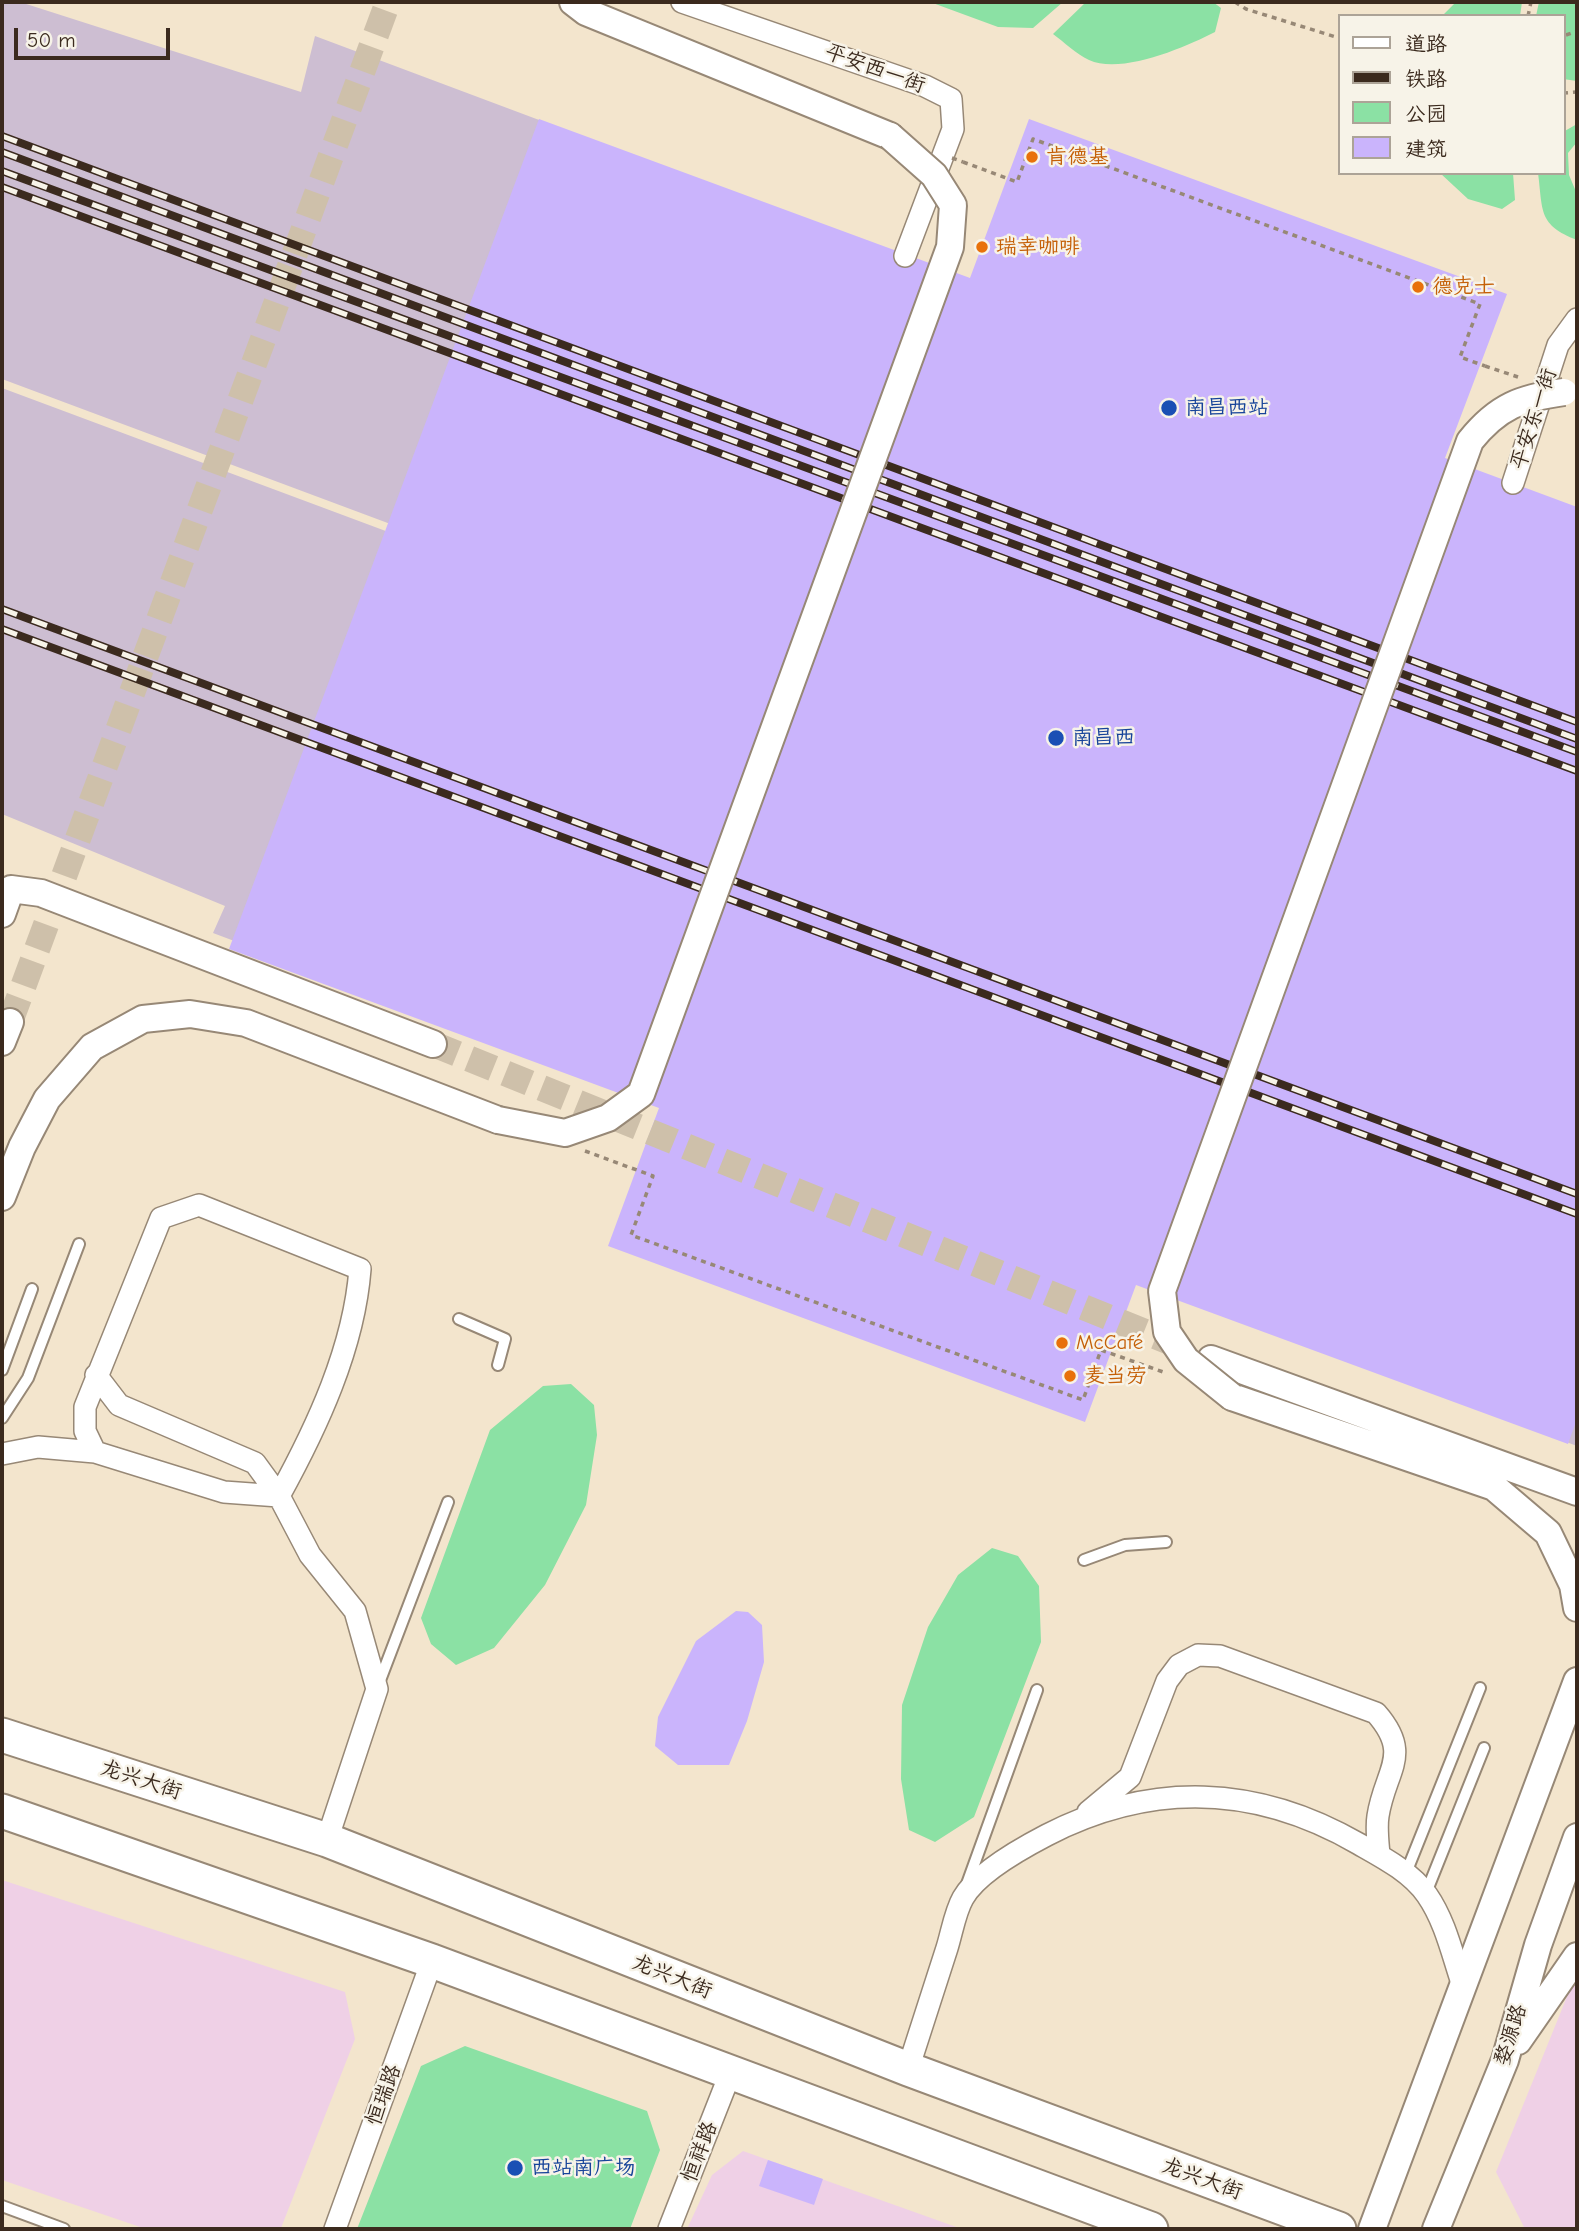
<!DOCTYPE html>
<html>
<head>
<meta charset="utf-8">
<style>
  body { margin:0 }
  #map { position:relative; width:1579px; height:2231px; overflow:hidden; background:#f3e5cd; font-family:"Comic Neue","LXGW WenKai TC",sans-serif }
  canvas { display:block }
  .frame { position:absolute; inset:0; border:4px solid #3b2a1e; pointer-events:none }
  .legend { position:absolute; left:1338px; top:14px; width:228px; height:161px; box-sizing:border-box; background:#f7f3e8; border:2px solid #aca397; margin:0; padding:9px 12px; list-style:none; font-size:21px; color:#3b2a1e }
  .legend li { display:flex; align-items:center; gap:14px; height:35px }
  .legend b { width:35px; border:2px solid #aca397 }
  .scale { position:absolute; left:14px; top:28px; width:156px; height:32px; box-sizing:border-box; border:4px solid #3b2a1e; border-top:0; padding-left:9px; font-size:21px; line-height:24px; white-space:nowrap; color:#3b2a1e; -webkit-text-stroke:5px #f7f3e8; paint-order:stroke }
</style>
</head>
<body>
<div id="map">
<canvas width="1579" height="2231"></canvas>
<div class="frame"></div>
<ul class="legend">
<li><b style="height:9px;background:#fff"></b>道路</li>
<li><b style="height:9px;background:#3b2a1e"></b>铁路</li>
<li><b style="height:19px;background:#8be1a4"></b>公园</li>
<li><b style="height:19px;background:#cab4fc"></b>建筑</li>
</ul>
<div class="scale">50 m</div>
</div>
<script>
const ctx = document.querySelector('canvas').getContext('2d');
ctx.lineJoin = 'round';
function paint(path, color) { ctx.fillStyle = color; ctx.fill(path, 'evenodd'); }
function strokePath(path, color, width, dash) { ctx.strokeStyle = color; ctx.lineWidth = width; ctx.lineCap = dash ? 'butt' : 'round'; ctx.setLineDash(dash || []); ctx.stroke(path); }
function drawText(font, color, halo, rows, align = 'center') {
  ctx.font = font + ' "Comic Neue","LXGW WenKai TC",sans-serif'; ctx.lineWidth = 5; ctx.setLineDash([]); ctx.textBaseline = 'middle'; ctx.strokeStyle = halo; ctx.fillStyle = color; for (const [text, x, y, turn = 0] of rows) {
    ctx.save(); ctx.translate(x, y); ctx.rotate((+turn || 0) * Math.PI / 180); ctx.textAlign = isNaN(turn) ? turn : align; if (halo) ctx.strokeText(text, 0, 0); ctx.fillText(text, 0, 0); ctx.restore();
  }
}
const built = new Path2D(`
  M2,1880l343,112 10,47 -74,189 -135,1 -144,-49z
  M1577,1972v257h-52l-29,-57z
  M743,2151l219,78h-275l25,-54z`);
const industrial = new Path2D(`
  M2,2h18l281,90 14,-56 1262,473v458l-1575,-588z
  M2,388l1575,587v471l-1364,-513 12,-27 -223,-92z`);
const green = new Path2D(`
  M930,2h133l-30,26 -35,-1z
  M1086,2h127l8,6 -6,24c-29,15 -94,43 -126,28 -13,-6 -25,-18 -36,-26z
  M1456,2h66l-2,14h-78z
  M1539,2h38v79l-14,-2v-63h-27z
  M1577,124v18l-9,11 1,22 8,19v46c-39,-15 -34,-29 -39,-67h25v-41z
  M1440,173h73l2,27 -13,9 -34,-10z
  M571,1384l23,21 3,30 -11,70 -41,80 -51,63 -38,17 -25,-21 -10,-26 69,-188 53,-44z
  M992,1548l26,8 21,30 2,56 -67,175 -39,25 -26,-12 -8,-51 1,-74 26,-78 30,-52z
  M465,2046l182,65 13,39 -30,79h-273l64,-163z`);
const building = new Path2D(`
  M539,119l431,159 59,-159 478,175 -62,164 132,49v912l-9,25 -432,-159 -51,137 -477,-176 51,-138 -430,-159z
  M736,1611l12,1 14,13 2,37 -17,59 -18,44h-51l-23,-19 3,-29 38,-76z
  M768,2160l55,19 -9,26 -55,-19z`);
const tertiaryTunnel = new Path2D(`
  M10,1022l378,-1020
  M433,1044l754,305`);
const path = new Path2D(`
  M1235,2l11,7 93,29
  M1528,16l3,-14
  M1566,35l11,-4
  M1563,93l14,-1
  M963,162l54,20 16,-43 447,165 -20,53 25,9
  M585,1151l68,25 -22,59 452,165 18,-50 65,23`);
const service = new Path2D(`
  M459,1319l46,20 -7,26
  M2,1370l30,-81
  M2,1418l26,-40 51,-134
  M1084,1560l41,-15 41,-3
  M379,1683l69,-181
  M1406,1873l74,-185
  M967,1884l70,-194
  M1426,1893l58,-145
  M2,2206l62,23`);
const minor = new Path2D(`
  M682,2l243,84 26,13 2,30 -48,127
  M1513,483l45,-138 19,-26
  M95,1452l-10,-21v-24l76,-189 38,-13 161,64c-6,79 -43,158 -81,227l-24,-33 -136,-58 -23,-30
  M2,1454l36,-7 57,5 129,40 55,4 31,59 45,56 22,78 -50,151
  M1088,1812l42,-35 37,-96 12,-16 19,-10 22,1 156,57c37,42 9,57 2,103 -2,12 0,26 1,39
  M908,2069c13,-40 26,-80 39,-121 5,-16 8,-36 16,-50 14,-25 59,-50 84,-63 105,-54 210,-50 312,9 23,13 52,28 68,51 18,26 25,58 35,88
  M335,2229l97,-268
  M669,2229l61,-155`);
const tertiary = new Path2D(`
  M573,2l13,10 304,124
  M2,914l9,-25 30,4 392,151
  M2,1042l8,-20
  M2,1197l20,-50 25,-48 45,-52 51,-28 47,-5 56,9 252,97
  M1211,1359l366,133
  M1232,1397l262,90 54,46 25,52 4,23
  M1518,2041l59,-85
  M1372,2229l205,-548
  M1436,2229l69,-169 33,-115 39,-108`);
const primary = new Path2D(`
  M2,1735l325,105 581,229 431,160
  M2,1811l430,150 719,268`);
const rail = new Path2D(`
  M2,136l1575,586
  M2,152l1575,587
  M2,171l1575,581
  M2,187l1575,584
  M2,609l1575,585
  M2,629l1575,585`);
const pathBridge = new Path2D(`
  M952,158l11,4
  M1485,366l33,11`);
const tertiaryBridge = new Path2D(`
  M498,1120l67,13 43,-15 33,-24 309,-847 3,-42 -19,-30 -44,-39
  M1232,1397l-46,-37 -19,-28 -5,-41 308,-850c28,-35 51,-43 94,-49`);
const markers = [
  [1032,157,7,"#e8710a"],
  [982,247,7,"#e8710a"],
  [1418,287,7,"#e8710a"],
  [1169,408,9,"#1a4fb4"],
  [1056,738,9,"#1a4fb4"],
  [1062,1343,7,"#e8710a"],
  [1070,1376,7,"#e8710a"],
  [515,2168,9,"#1a4fb4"]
];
const streetNames = [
  ["平安西一街",875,69,20],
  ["平安东一街",1534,419,-72],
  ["龙兴大街",141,1780,18],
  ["龙兴大街",672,1977,22],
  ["婺源路",1511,2035,-73],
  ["恒瑞路",384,2095,-70],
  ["恒祥路",700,2152,-69],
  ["龙兴大街",1202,2179,20]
];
const foodNames = [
  ["肯德基",1046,157],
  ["瑞幸咖啡",996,247],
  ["德克士",1432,287],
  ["McCafé",1076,1343],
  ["麦当劳",1084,1376]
];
const transitNames = [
  ["南昌西站",1185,408],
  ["南昌西",1072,738],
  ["西站南广场",531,2168]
];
paint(built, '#efd0e6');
paint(industrial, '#cdbed2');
paint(green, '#8be1a4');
paint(building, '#cab4fc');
strokePath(tertiaryTunnel, '#cec0aa', 26, [26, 13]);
strokePath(service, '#978876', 14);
strokePath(minor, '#978876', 24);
strokePath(tertiary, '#978876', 30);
strokePath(primary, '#978876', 37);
strokePath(path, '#978876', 3.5, [5, 5]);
strokePath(service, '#fff', 10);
strokePath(minor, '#fff', 21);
strokePath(tertiary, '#fff', 26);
strokePath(primary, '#fff', 33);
strokePath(rail, '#3b2a1e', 8);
strokePath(rail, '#f7f3e8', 5, [16]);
strokePath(tertiaryBridge, '#978876', 30, []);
strokePath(pathBridge, '#978876', 3.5, [5, 5]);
strokePath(tertiaryBridge, '#fff', 26);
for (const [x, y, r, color] of markers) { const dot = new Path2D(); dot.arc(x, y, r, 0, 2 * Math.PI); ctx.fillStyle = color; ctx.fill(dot); strokePath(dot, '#f7f3e8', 2.5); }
drawText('21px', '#3b2a1e', '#f7f3e8', streetNames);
drawText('21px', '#c56008', '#f7f3e8', foodNames, 'left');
drawText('21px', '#164399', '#f7f3e8', transitNames, 'left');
</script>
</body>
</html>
